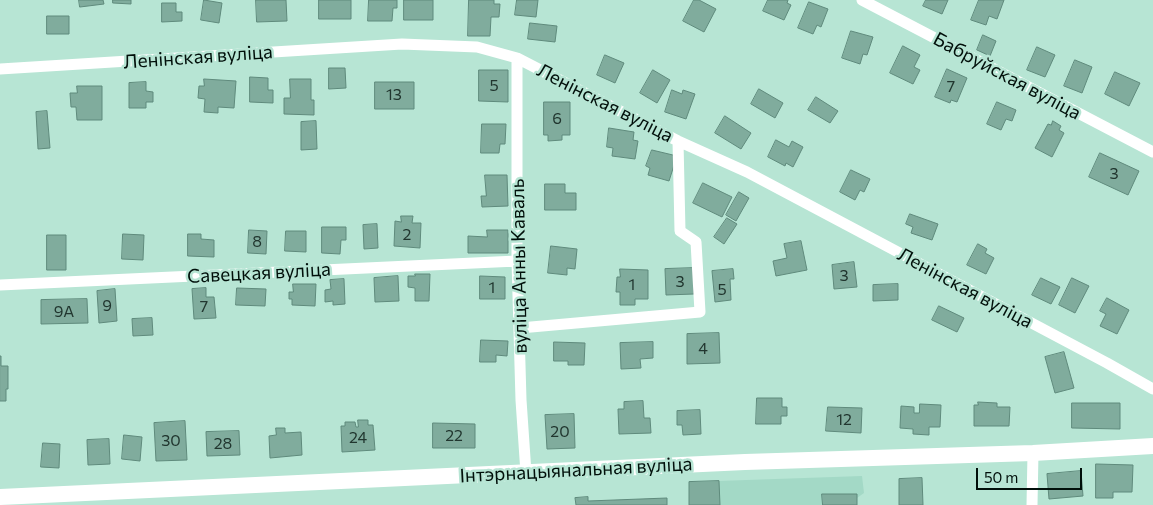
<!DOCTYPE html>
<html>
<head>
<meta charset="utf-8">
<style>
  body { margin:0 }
  #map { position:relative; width:1153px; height:505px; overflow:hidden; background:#b7e5d4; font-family:Commissioner,sans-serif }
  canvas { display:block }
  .scale { position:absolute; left:976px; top:468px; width:106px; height:22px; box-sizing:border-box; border:2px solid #010f0a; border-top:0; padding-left:6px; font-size:15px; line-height:18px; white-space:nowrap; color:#010f0a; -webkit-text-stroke:4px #b7e5d4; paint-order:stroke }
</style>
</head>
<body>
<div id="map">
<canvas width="1153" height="505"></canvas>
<div class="scale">50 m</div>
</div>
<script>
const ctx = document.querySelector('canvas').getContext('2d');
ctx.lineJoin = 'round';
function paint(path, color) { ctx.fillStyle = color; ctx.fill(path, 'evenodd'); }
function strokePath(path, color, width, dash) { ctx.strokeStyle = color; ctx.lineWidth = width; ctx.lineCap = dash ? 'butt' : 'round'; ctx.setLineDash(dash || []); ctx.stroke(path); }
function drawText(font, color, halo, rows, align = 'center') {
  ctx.font = font + ' Commissioner,sans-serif'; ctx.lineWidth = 5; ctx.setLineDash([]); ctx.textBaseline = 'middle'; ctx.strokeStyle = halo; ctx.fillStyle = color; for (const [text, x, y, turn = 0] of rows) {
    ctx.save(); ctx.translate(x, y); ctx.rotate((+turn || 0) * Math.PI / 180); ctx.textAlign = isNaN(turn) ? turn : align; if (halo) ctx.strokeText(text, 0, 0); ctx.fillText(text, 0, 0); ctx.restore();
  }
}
const built = new Path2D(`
  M862,476l2,17 -7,5v7h-168v-23z`);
const building = new Path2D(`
  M79,0h24l1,4 -24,3z
  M113,0h18v4l-18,-1z
  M204,0l18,3 -3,20 -18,-3z
  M256,0h30l1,21 -30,1z
  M319,0h32v19h-32z
  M369,0h28v8h-4l-1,13h-24z
  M404,0h29v20h-29z
  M469,0h25v4h6l-1,13h-8l-1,19h-22z
  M517,0h21l-2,17 -21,-2z
  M694,0h5l17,9 -12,23 -21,-11z
  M768,0h20l-1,3 4,2 -7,15 -21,-9z
  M926,0h22l-6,14 -19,-8z
  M979,0h25l-7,19 -8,-3 -3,9 -15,-5z
  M809,2l19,7 -7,18 -4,-2 -4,9 -15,-6z
  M162,3h14v9h6v9l-20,1z
  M47,16h22v18h-22z
  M530,23l27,3 -2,16 -27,-3z
  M851,31l22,6 -6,18 -4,-1 -3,10 -18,-6z
  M983,35l13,6 -6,15 -13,-6z
  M903,46l17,9 -6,12 6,3 -7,14 -23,-11z
  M1037,47l18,8 -10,22 -18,-7z
  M605,55l19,8 -9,20 -18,-8z
  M1075,60l17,7 -10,26 -18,-7z
  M329,68h16l1,20 -17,1z
  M947,69l20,9 -10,24 -6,-2 -1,3 -15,-6z
  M479,70h29v32l-29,-1z
  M653,70l17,10 -13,23 -17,-10z
  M1115,72l25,11 -11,23 -24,-12z
  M250,77l18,1v12h5v13l-23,-1z
  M204,79l32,2 -2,27 -16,-1v6l-14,-1 1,-13 -7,-1 1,-12h5z
  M290,79h21v21h3v15l-30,-1v-16h6z
  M146,82v9l7,1v10h-7v6h-17v-25z
  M375,82h39v27h-39z
  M77,86h25v34h-25l-1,-13h-5l-1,-14h7z
  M759,89l24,14 -8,15 -24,-14z
  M672,90l10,4 1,-4 12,4 -9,25 -21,-7z
  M816,97l22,14 -8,12 -22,-13z
  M544,102h26v33h-8v5l-14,1v-6h-4z
  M997,102l19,8 -4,11 -6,-2 -5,11 -14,-6z
  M47,111l3,37 -12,1 -2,-37z
  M725,116l26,17 -10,16 -26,-16z
  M316,121l1,28 -16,1v-28z
  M1053,121l8,5 -2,4 5,3 -12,24 -17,-9 13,-24 3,1z
  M482,124h24l-1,20h-5l-1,9h-18z
  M609,128l25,4 -1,8 5,1 -3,18 -23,-3 1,-8 -6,-1z
  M776,140l13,7 3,-6 11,6 -10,20 -7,-4 -1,3 -17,-9z
  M652,150l25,6 -8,25 -21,-6 2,-7 -4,-2z
  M1100,153l39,18 -11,24 -39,-18z
  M851,170l19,9 -6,13 -4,-2 -5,10 -15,-8z
  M485,175h22l1,31 -26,1 -1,-11h5z
  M703,183l29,14 -10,20 -29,-14z
  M545,184h20v9h11v17h-31z
  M739,192l10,6 -13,23 -10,-6z
  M910,214l28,10 -6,16 -21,-7 2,-6 -7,-3z
  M401,216h12l-1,7h9l-1,25 -26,-2 1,-25 6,1z
  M727,218l10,6 -13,20 -10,-7z
  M377,224l1,24 -14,1 -1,-24z
  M322,227h24v13h-5l-1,14 -18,-1z
  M249,230l18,1 -1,23 -18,-1z
  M487,230h21v23h-40v-17l19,1z
  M286,231h20v21l-21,-1z
  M123,234l21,1 -1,25 -21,-1z
  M188,234h13v5l13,1v17l-26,-1z
  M47,235h19v35h-19z
  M801,241l6,29 -31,6 -3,-15 14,-3 -3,-14z
  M978,244l9,5 -2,4 9,5 -8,16 -19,-9z
  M551,246l26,3 -2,20 -8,-1v7l-19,-2z
  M854,262l3,25 -23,2 -2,-24z
  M694,268v26l-28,1 -1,-26z
  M620,269l28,1v29h-13v6h-15v-13h-4l1,-15h3z
  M733,269l1,10h-4l1,21 -16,2 -3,-31z
  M415,274h15l-1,27h-14v-13l-7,-1v-11h7z
  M398,276l1,25 -24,1 -1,-24z
  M480,276l25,1v22h-25z
  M1041,278l19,9 -9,17 -19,-9z
  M1072,278l17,8 -14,27 -16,-8z
  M344,279l1,25 -12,1v-4l-8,1v-12l6,-1 -1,-9z
  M293,284h23l-1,22 -23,-1v-6h-3v-7h4z
  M898,284v16l-25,1v-16z
  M206,288v9h8l2,21 -22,1 -2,-30z
  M237,288l29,1 -1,17 -29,-1z
  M115,289l2,32 -18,2 -2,-32z
  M1107,298l22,12 -12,24 -17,-8 6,-12 -6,-3z
  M87,299l1,24 -47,1v-24z
  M939,306l25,12 -7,14 -25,-12z
  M152,318l1,17 -20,1 -1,-17z
  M719,333l1,30 -33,1v-30z
  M481,340l27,1 -1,15 -11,-1v7h-16z
  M554,342l31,1 -1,22h-16v-4h-14z
  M653,342v16l-13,1 1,9 -20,1 -1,-26z
  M1064,352l10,36 -19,5 -10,-36z
  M0,356h1v10h7v23h-2v12h-6z
  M757,398h25v9h5v9h-6v8h-25z
  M643,401l1,17h6l1,15 -32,1 -1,-25h6v-7z
  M978,402l19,1v4h13l-1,19h-35v-21h4z
  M1072,403h48v26l-48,-1z
  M920,404l21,1 -1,22h-11v8l-16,-1v-5l-13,-1 1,-22 13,1v6h5z
  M828,407l34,1 -1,25 -35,-2z
  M700,410l1,24 -18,1 -1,-10h-5v-14z
  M574,414l1,34 -28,1 -2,-34z
  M358,420h10v5h5l2,25 -33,2 -1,-26h4v-4h10l1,5h2z
  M185,421l2,39 -31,1 -2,-38z
  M433,423l42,1v24h-42z
  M276,428h9v5l16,-1 1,23 -32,3 -1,-22 7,-1z
  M239,431l1,24 -33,1 -1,-24z
  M124,435l18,2 -2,24 -18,-2z
  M109,439l1,25 -22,1 -1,-25z
  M43,443l17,1 -1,24 -18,-1z
  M1096,464l37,1 -1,27h-19v6h-17z
  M1081,471l2,25 -34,3 -2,-25z
  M922,478l1,27h-24v-26z
  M719,481l1,24h-31v-23z
  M822,494h35v11h-34z
  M588,497v4l79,-3v7h-91l-1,-7z`);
const street = new Path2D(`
  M862,0l291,152
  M517,58v203l4,139 5,73
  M0,69l402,-25 75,3 40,11 161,83 69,31 360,191 46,26
  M0,285l517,-24
  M520,328l180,-16 -4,-70 -16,-11 -2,-90
  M1032,505l1,-52`);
const secondary = new Path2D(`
  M0,497l745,-35 288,-9 120,-7`);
const numberNames = [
  ["5",494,86],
  ["7",951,87],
  ["13",394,95],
  ["6",557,119],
  ["3",1114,174],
  ["2",407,235],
  ["8",257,242],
  ["3",844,276],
  ["3",680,282],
  ["1",632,285],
  ["1",492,288],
  ["5",722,290],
  ["9",107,306],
  ["7",204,307],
  ["9А",64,312],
  ["4",703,349],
  ["12",844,420],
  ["20",560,432],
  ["22",454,436],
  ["24",358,438],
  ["30",171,441],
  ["28",223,444]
];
const streetNames = [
  ["Ленінская вуліца",198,57,-4],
  ["Бабруйская вуліца",1007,76,28],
  ["Ленінская вуліца",605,103,27],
  ["вуліца Анны Каваль",519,266,-91],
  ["Савецкая вуліца",259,273,-3],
  ["Ленінская вуліца",965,288,28],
  ["Інтэрнацыянальная вуліца",576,470,-3]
];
paint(built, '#a3d9c6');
paint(building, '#80ac9d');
strokePath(building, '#5f8a7c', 1);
strokePath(street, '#fff', 11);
strokePath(secondary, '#fff', 16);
drawText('16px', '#21362f', null, numberNames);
drawText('19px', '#010f0a', '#b7e5d4', streetNames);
</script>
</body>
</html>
